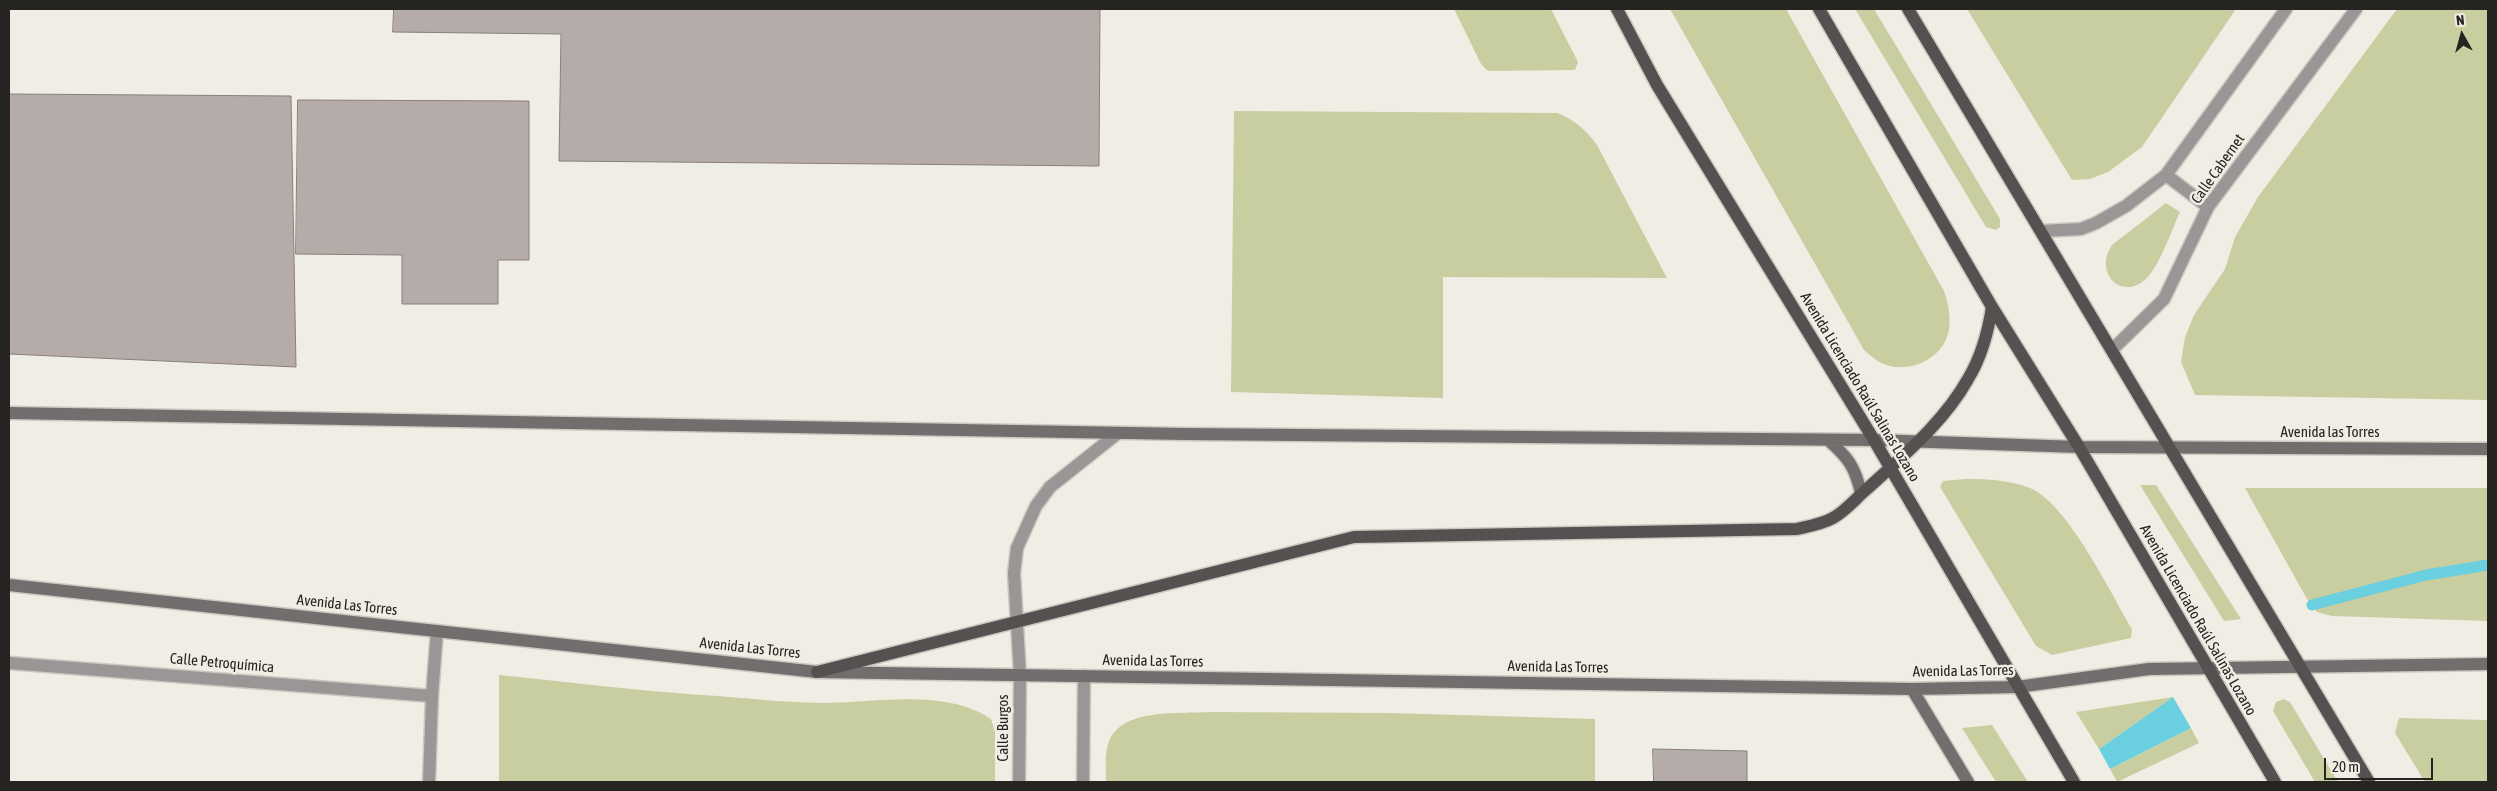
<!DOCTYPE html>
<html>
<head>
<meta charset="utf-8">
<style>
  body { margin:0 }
  #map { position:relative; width:2497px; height:791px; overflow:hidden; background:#f0ede5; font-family:"Asap Condensed",sans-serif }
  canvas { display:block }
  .frame { position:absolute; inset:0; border:10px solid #252421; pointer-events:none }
  .north { position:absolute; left:2437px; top:10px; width:50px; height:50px; -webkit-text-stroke:4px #f0ede5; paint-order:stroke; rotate:353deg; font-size:14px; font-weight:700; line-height:20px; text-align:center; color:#252421 }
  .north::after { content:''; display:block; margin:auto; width:18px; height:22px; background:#252421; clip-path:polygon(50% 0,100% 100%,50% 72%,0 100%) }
  .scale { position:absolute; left:2324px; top:758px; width:109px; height:22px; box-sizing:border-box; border:2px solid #252421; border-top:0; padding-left:6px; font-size:15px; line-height:18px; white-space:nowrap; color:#252421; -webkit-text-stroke:4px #f0ede5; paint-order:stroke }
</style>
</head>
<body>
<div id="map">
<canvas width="2497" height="791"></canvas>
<div class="frame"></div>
<div class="north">N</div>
<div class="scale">20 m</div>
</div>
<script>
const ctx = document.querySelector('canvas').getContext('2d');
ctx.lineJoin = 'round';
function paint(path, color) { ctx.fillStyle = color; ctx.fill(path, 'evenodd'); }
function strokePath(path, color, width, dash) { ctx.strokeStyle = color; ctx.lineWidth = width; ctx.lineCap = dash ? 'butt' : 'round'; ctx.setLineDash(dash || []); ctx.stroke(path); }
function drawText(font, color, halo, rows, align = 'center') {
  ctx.font = font + ' "Asap Condensed",sans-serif'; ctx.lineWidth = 5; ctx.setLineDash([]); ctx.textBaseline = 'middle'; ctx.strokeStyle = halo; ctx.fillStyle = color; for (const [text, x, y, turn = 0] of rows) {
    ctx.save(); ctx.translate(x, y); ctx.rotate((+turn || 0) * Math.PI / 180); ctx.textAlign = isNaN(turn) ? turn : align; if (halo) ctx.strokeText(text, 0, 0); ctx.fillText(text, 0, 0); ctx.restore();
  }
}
const green = new Path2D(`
  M1454,9h97l27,53 -3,8 -87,1 -7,-7z
  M1670,9h116l158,282c4,12 7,25 5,38 -4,27 -34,43 -59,37 -10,-2 -18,-9 -26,-16z
  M1855,9h19l126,210v8l-4,3 -10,-3z
  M1967,9h269l-94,138 -34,25 -18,7 -18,1z
  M2397,9h91v391l-293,-5 -14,-33 4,-25 9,-22 31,-46 10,-32 23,-40z
  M1234,111l323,2c18,7 29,17 40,32l70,133 -224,-1v121l-212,-6z
  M2166,203l14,9c-9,19 -22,60 -39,71 -25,15 -46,-14 -29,-38z
  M1966,479c22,0 43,1 64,9 38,16 80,104 102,141l-1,9 -79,17 -16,-9 -96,-159 3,-6z
  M2140,485h16l85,134 -17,2z
  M2245,488h243v133l-156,-5 -15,-4 -10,-13z
  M499,675c73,7 146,17 219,21 36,3 73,7 110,7 51,-1 118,-14 163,16l4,13v50h-496z
  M2173,697l-74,52 -23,-37z
  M2284,699l6,3 48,80h-23l-42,-71 3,-9z
  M1208,712l183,1 204,6v63h-489c0,-13 -2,-30 4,-43 15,-31 70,-25 98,-27z
  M2399,718l89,2v62h-63l-30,-49z
  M1992,725l36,57h-32l-34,-54z
  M2191,728l8,15 -82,39 -7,-13z`);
const water = new Path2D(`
  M2173,697l18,31 -81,41 -11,-20z`);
const stream = new Path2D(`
  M2312,605l114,-30 62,-10`);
const building = new Path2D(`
  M394,9h706l-1,157 -540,-5 2,-127 -168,-2z
  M9,94l282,2 5,271 -287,-13z
  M298,100l231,1v159h-31v44h-96v-49l-106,-1z
  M1653,749l94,2v31h-93z`);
const lane = new Path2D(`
  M429,782l3,-86`);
const street = new Path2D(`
  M2166,175l42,32
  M2042,231l39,-2 15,-6 30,-17 40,-31 120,-166
  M2113,349l51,-50 44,-92 148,-198
  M9,663l423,33 5,-65
  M1019,782l1,-107 -6,-102 3,-25 19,-42 14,-19 68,-54
  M1083,782l1,-106`);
const secondary = new Path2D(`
  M9,413l1175,21 690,6 205,7 409,2
  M1828,440c20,17 27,27 33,53
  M9,585l808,87 1095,17 105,-2 132,-18 339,-5
  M1912,689l56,93`);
const primary = new Path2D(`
  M1617,9l40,76 217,355 200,342
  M1819,9l173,298 87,140 196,335
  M1908,9l461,773
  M817,672l537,-135 443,-8c13,-3 25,-5 36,-11 14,-8 23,-20 35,-30 36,-33 76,-66 100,-109 14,-23 20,-46 24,-72`);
const streetNames = [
  ["Calle Cabernet",2218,169,-55],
  ["Avenida Licenciado Raúl Salinas Lozano",1860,387,59],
  ["Avenida las Torres",2330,432],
  ["Avenida Las Torres",347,605,6],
  ["Avenida Licenciado Raúl Salinas Lozano",2198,620,60],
  ["Avenida Las Torres",750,648,6],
  ["Avenida Las Torres",1153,661,1],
  ["Calle Petroquímica",222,663,5],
  ["Avenida Las Torres",1558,667,1],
  ["Avenida Las Torres",1963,671,-1],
  ["Calle Burgos",1003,728,-90]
];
paint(green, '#c9cea1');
paint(water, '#6acfde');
strokePath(stream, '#6acfde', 11);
paint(building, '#b5aca9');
strokePath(building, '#877f7c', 1);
strokePath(lane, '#cbc9c2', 15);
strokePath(street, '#cbc9c2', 15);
strokePath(secondary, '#cbc9c2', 15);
strokePath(primary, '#cbc9c2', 15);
strokePath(lane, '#9a9696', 12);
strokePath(street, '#9a9696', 12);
strokePath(secondary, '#736d6d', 12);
strokePath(primary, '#575050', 12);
drawText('15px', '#252421', '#f0ede5', streetNames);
</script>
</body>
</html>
